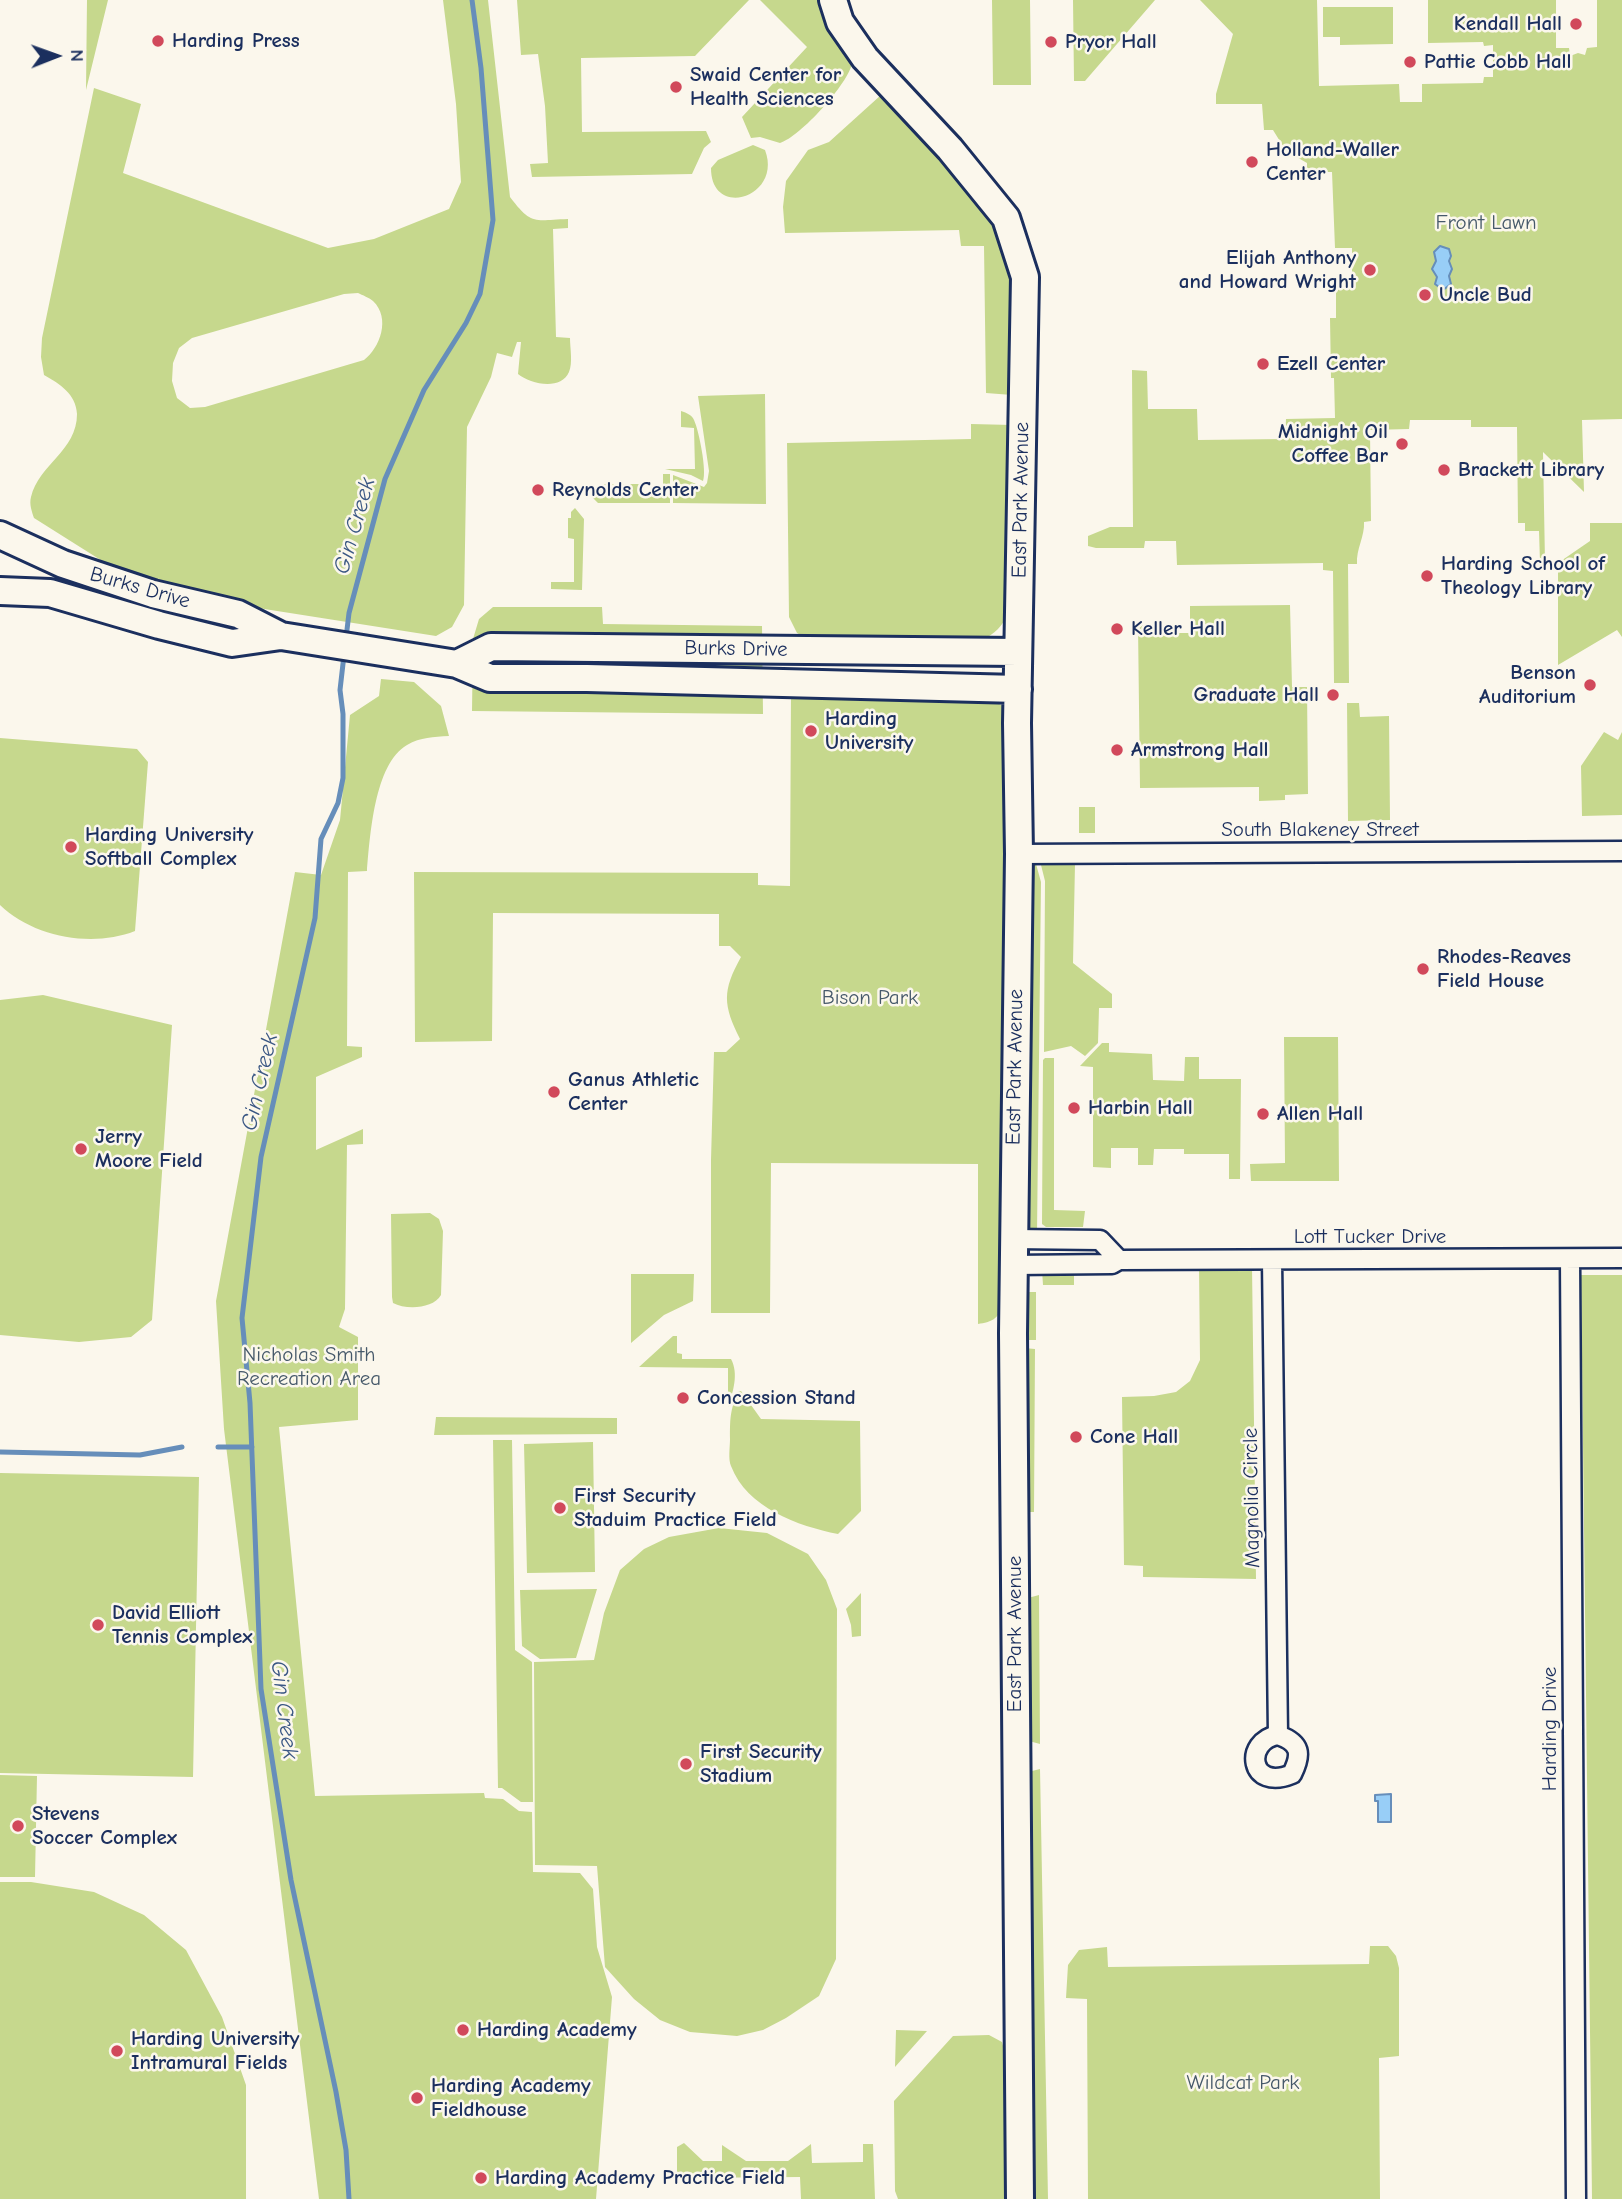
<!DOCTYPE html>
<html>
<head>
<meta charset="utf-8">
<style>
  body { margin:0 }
  #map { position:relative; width:1622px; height:2199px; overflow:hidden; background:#fbf7ec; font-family:"Comic Neue",sans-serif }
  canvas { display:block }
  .north { position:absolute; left:21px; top:21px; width:70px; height:70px; -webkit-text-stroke:5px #fbf7ec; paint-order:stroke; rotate:89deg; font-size:19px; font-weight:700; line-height:28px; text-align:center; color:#1b2f5e }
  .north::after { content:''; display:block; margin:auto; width:24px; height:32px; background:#1b2f5e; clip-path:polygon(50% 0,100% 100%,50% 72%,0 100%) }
</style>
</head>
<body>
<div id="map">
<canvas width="1622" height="2199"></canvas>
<div class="north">N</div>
</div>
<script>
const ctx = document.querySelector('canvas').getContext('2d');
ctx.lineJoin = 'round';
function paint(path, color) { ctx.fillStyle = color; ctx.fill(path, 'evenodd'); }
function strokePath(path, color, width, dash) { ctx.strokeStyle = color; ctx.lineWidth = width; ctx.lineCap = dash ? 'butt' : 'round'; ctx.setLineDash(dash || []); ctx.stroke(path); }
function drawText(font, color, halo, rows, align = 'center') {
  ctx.font = font + ' "Comic Neue",sans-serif'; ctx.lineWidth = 5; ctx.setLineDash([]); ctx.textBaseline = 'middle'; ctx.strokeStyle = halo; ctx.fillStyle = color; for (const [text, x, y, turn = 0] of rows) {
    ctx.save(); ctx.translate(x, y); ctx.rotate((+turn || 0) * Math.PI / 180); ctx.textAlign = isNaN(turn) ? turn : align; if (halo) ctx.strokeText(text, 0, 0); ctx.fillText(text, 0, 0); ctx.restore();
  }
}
const green = new Path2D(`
  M87,0h21l-22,90z
  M443,0h45l22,197c22,29 24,23 58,22v9l-15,1 3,108 14,1c0,10 3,25 -1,34 -8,19 -39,12 -51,2l3,-32h-4l-5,15 -15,-4 -6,24 -24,50 -3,178 -12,22 -16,9 -197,-31 -113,-29 -92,-58c-2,-6 -5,-14 -3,-21 8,-33 46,-46 46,-83 -1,-20 -17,-30 -33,-39l-3,-18 1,-19 52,-250 47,16 -18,69 205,75 46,-9 75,-30 12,-27 -5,-78zM358,293c4,2 12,5 15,8 18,17 7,47 -9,59l-159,47 -15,1 -13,-10 -5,-17 1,-18 6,-15 13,-10 152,-44z
  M517,0h232l-54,56 -114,2 1,74 124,-1 5,11 -7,6 -12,26 -160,3 -2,-13 18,-1 -3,-57 -7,-52 -17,1z
  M760,0h61l31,63c-3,20 -52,74 -72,80l-20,-6 -9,1 -9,-21 65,-70z
  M992,0h38l1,85h-38z
  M1073,0h82l-70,81h-11z
  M1200,0h117l2,86 80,-2 1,18h22v-18l61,-1 1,-6h9v-32l-9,1 -1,-4 -55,1v-43h128v48h13l1,8 8,-3 7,2 2,-7 10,-1v-47h25v419l-40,1 2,72 -41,-40 2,110h-5l-1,-31h-14v-8h-7l-1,-96h-46v-7h-61l-1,9 -39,1 1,91 -7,1c1,14 -8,27 -7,42h-9l1,119h-15l-1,-112 -10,-1v-7l-146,2 -1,-24h-31l-1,7h-48l-8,-2v-10l22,-9h23l-1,-157 15,1 1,38h49l1,31 87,-1 1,-20 49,-1 -1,-40h-3l-1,-60h6v-32h16v-38h-17l-3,-76h-25v-9l-21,-12 -13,-21h-9l-2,-26h-46v-10l17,-60z
  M1323,7h70v37l-53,1v-8h-17z
  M881,95l119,132 13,38 -1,130 -26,-2 -2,-147h-23l-2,-16 -174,3 -2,-26 3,-26 22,-31 21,-8z
  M753,145l12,5c18,47 -54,70 -54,18l7,-8z
  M765,394l1,110 -93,-1v-28l31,12 3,-4 2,-12 -11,-75z
  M681,411c6,2 11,4 13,9 5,11 13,51 9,61l-12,-6 -26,-6h30l-1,-41 -13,-1z
  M971,424l41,1 -3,188c-7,13 -14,21 -27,27l-176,-2 -9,-5 -8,-16 -2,-174 184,-4z
  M663,474h7v29h-72l-9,-9 5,-6h6l1,-4h42v8h20z
  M575,508l9,11 -2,71 -31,-1v-7h23v-43l-6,-1v-20h3v-6z
  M1590,523h32v114l-5,-7 -59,35v-102l32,-22z
  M1290,605l2,82h15l1,107 -23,1v5l-26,1v-14l-119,1 -2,-163h40l1,8h11v-27z
  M493,607h109l1,17 159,2 1,88 -291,-3 1,-72 6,-20z
  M381,679l33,3 27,24 8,30c-16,1 -28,1 -42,9 -33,19 -37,92 -40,126l-19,1 -1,174 15,1v10l-46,20v73l47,-21v15l-16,1 -2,164 -6,18 19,10v83l-79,7 36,369 169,-3 1,5 18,1 16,12 13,1 1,60 47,1 13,16 4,58 15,50 -16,202h-277l-95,-770 -8,-128 79,-429 26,3 19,-55 10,-105 29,-19z
  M791,693l197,5 15,8 6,12 -7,588c-4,13 -10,16 -24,18v-160l-207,-1 -1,150h-59v-153l3,-108h12l14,-13c-17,-34 -18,-48 1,-82l-11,-11h-11v-32l-226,-1 -1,128 -77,1 -1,-170 344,1v12l32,1z
  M1347,703h12l1,14 29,-1 1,104 -42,1z
  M1604,732l14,8 4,-8v83l-40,1 -1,-50z
  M0,738l137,11 11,13 -13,169c-43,17 -102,6 -135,-26z
  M1079,807h16v26h-16z
  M1031,864h5l5,18 -4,350 -8,-4 -3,-9z
  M1075,864l-2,99 39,31v14h-13l-1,35 -13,13 -14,-10 -27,6 1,-171 -4,-16z
  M43,995l129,30 -20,295 -21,17 -52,5 -79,-7v-335z
  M1284,1037h54l1,144h-88l-1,-17 35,-1z
  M1102,1043h7v9l43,2 1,26 31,1 1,-24h14v22h42l-1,100h-11v-25h-45v-5h-30l-1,16h-15v-17h-27v20l-18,-1v-100l-13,-1z
  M1045,1058h9v152l31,1 -2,16h-37l-4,-3 1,-164z
  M430,1213l9,6 4,12 -2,64c-8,14 -35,15 -48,8l-1,-6 -1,-83z
  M1199,1266h53l4,313 -113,-2v-11l-19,-1 -2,-168 32,-1 22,-4 14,-11 10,-21z
  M1042,1270h32v15h-31z
  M631,1274h63l-1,27 -29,14 -33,28z
  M1581,1275h41v924h-30z
  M1024,1292h12v48h-12z
  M673,1336h4v17l5,1v5h49c8,15 2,33 -3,48v-39l-89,-1z
  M1024,1348l11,1 -1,163h-10z
  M741,1391l20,28 99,2 1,90 -23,23c-40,-8 -91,-26 -107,-68 -3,-7 -1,-19 -1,-27 0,-20 0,-29 8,-47z
  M436,1417l181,1v16l-183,1z
  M493,1440h19l3,210 17,12 1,140h-12l-19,-14h-4z
  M593,1442l2,130 -68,1 -3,-129z
  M0,1473l199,4 -6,300 -193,-4z
  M719,1528l48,5 41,21 18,26 11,29 -1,350 -17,37 -33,22 -23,12 -26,6 -47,-4 -30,-12 -26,-21 -29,-32 -8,-101 -62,-1 -1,-203 60,-2 10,-47 16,-43 24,-21 25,-12z
  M597,1589l-21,69 -36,1 -18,-13 -2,-56z
  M861,1593v43l-9,1 -1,-12 -5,-16z
  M1039,1595l1,149 -11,-3 -1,-143z
  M1040,1769l8,430h-17l-4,-420 5,-8z
  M0,1775l37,1 -2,101h-35z
  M0,1882h31l63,10 50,23 42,35 36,67 24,68v114h-246z
  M1370,1946h18l8,10 3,12v88l-20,2 1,141h-292l-1,-200 -21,-1 2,-33 11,-15 28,-3 1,20 261,-3z
  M896,2030l31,1 -32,36z
  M989,2035l13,7 4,15 1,142h-109l-3,-8 -1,-90 59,-65z
  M684,2143l19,18h19v-16l24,16h42l23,-17 1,19 51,-1v-18h10l2,55h-74l-1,-22 -123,1v-31z`);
const water = new Path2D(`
  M1440,246l9,3 2,7 -2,5 3,8 -3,7 2,8 -8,6 -8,-6 2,-7 -5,-8 4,-8 -2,-9z
  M1391,1794v28h-13v-21h-3v-6z`);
const stream = new Path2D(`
  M346,638l3,-25 36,-134 39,-89 42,-67 14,-29 13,-74 -12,-152 -9,-68
  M344,655l-4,35 3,24v64l-5,25 -17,36 -6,79 -54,239 -19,161 8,85 11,286 30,191 45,212 10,58 3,49
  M218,1447h34
  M0,1452l140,3 42,-8`);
const street = new Path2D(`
  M1019,854l603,-3
  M1013,1239l87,1 19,20
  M1570,1259l6,940
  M1272,1260l6,475c23,8 24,19 14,39 -43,18 -49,-33 -14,-39
  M1013,1265l99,-1 7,-4 503,-2`);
const secondary = new Path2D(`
  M833,0l7,22 25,36 85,91 56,69 19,59 -8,446 2,131 -6,479 7,866
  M0,535l63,29 90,30 85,20 43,22
  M0,591l50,2 109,32 73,18 49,-7 176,28 33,14h97l431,11
  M457,664l34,-17 527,5`);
const markers = [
  [1576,24,7,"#d1495b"],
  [158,41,7,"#d1495b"],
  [1051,42,7,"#d1495b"],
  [1410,62,7,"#d1495b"],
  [676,87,7,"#d1495b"],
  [1252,162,7,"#d1495b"],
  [1370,270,7,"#d1495b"],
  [1425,295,7,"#d1495b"],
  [1263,364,7,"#d1495b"],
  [1402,444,7,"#d1495b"],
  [1444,470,7,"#d1495b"],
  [538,490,7,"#d1495b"],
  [1427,576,7,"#d1495b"],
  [1117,629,7,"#d1495b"],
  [1590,685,7,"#d1495b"],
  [1333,695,7,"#d1495b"],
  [811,731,7,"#d1495b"],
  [1117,750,7,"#d1495b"],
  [71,847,7,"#d1495b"],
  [1423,969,7,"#d1495b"],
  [554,1092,7,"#d1495b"],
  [1074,1108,7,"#d1495b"],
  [1263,1114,7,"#d1495b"],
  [81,1149,7,"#d1495b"],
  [683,1398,7,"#d1495b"],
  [1076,1437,7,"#d1495b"],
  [560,1508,7,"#d1495b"],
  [98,1625,7,"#d1495b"],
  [686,1764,7,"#d1495b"],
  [18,1826,7,"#d1495b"],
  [463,2030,7,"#d1495b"],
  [117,2051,7,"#d1495b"],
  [417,2098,7,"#d1495b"],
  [481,2178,7,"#d1495b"]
];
const poiNames = [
  ["Kendall Hall",1562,24,"right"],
  ["Harding Press",172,41],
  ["Pryor Hall",1065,42],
  ["Pattie Cobb Hall",1424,62],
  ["Swaid Center for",690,75],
  ["Health Sciences",690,99],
  ["Holland-Waller",1266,150],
  ["Center",1266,174],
  ["Elijah Anthony",1356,258,"right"],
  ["and Howard Wright",1356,282,"right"],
  ["Uncle Bud",1439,295],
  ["Ezell Center",1277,364],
  ["Midnight Oil",1388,432,"right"],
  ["Coffee Bar",1388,456,"right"],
  ["Brackett Library",1458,470],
  ["Reynolds Center",552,490],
  ["Harding School of",1441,564],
  ["Theology Library",1441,588],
  ["Keller Hall",1131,629],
  ["Benson",1576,673,"right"],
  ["Auditorium",1576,697,"right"],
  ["Graduate Hall",1319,695,"right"],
  ["Harding",825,719],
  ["University",825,743],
  ["Armstrong Hall",1131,750],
  ["Harding University",85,835],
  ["Softball Complex",85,859],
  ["Rhodes-Reaves",1437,957],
  ["Field House",1437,981],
  ["Ganus Athletic",568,1080],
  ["Center",568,1104],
  ["Harbin Hall",1088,1108],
  ["Allen Hall",1277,1114],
  ["Jerry",95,1137],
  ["Moore Field",95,1161],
  ["Concession Stand",697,1398],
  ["Cone Hall",1090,1437],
  ["First Security",574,1496],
  ["Staduim Practice Field",574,1520],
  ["David Elliott",112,1613],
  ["Tennis Complex",112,1637],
  ["First Security",700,1752],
  ["Stadium",700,1776],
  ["Stevens",32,1814],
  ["Soccer Complex",32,1838],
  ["Harding Academy",477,2030],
  ["Harding University",131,2039],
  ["Intramural Fields",131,2063],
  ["Harding Academy",431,2086],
  ["Fieldhouse",431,2110],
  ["Harding Academy Practice Field",495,2178]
];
const parkNames = [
  ["Front Lawn",1486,223],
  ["Bison Park",870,998],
  ["Nicholas Smith",309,1355],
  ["Recreation Area",309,1379],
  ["Wildcat Park",1243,2083]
];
const streetNames = [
  ["East Park Avenue",1021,500,-89],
  ["Burks Drive",140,588,16],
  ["Burks Drive",736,649,1],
  ["South Blakeney Street",1320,830],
  ["East Park Avenue",1015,1067,-89],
  ["Lott Tucker Drive",1370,1237],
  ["Magnolia Circle",1252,1498,-91],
  ["East Park Avenue",1015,1634,-90],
  ["Harding Drive",1550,1729,-90]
];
const waterNames = [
  ["Gin Creek",355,526,-74],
  ["Gin Creek",260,1082,-77],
  ["Gin Creek",284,1710,83]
];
paint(green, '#c6d88d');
paint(water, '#98cef7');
strokePath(water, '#668eba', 2);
strokePath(stream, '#668eba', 5);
strokePath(street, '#1b2f5e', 23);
strokePath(secondary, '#1b2f5e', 32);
strokePath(street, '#fbf7ec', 18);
strokePath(secondary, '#fbf7ec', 26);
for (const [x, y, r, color] of markers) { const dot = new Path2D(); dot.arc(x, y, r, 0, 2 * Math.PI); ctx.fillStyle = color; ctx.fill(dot); strokePath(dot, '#fbf7ec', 2.5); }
drawText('bold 21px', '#1b2f5e', '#fbf7ec', poiNames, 'left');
drawText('21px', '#46596a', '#fbf7ec', parkNames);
drawText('21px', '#1b2f5e', '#fbf7ec', streetNames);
drawText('italic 23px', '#3a5784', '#fbf7ec', waterNames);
</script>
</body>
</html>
